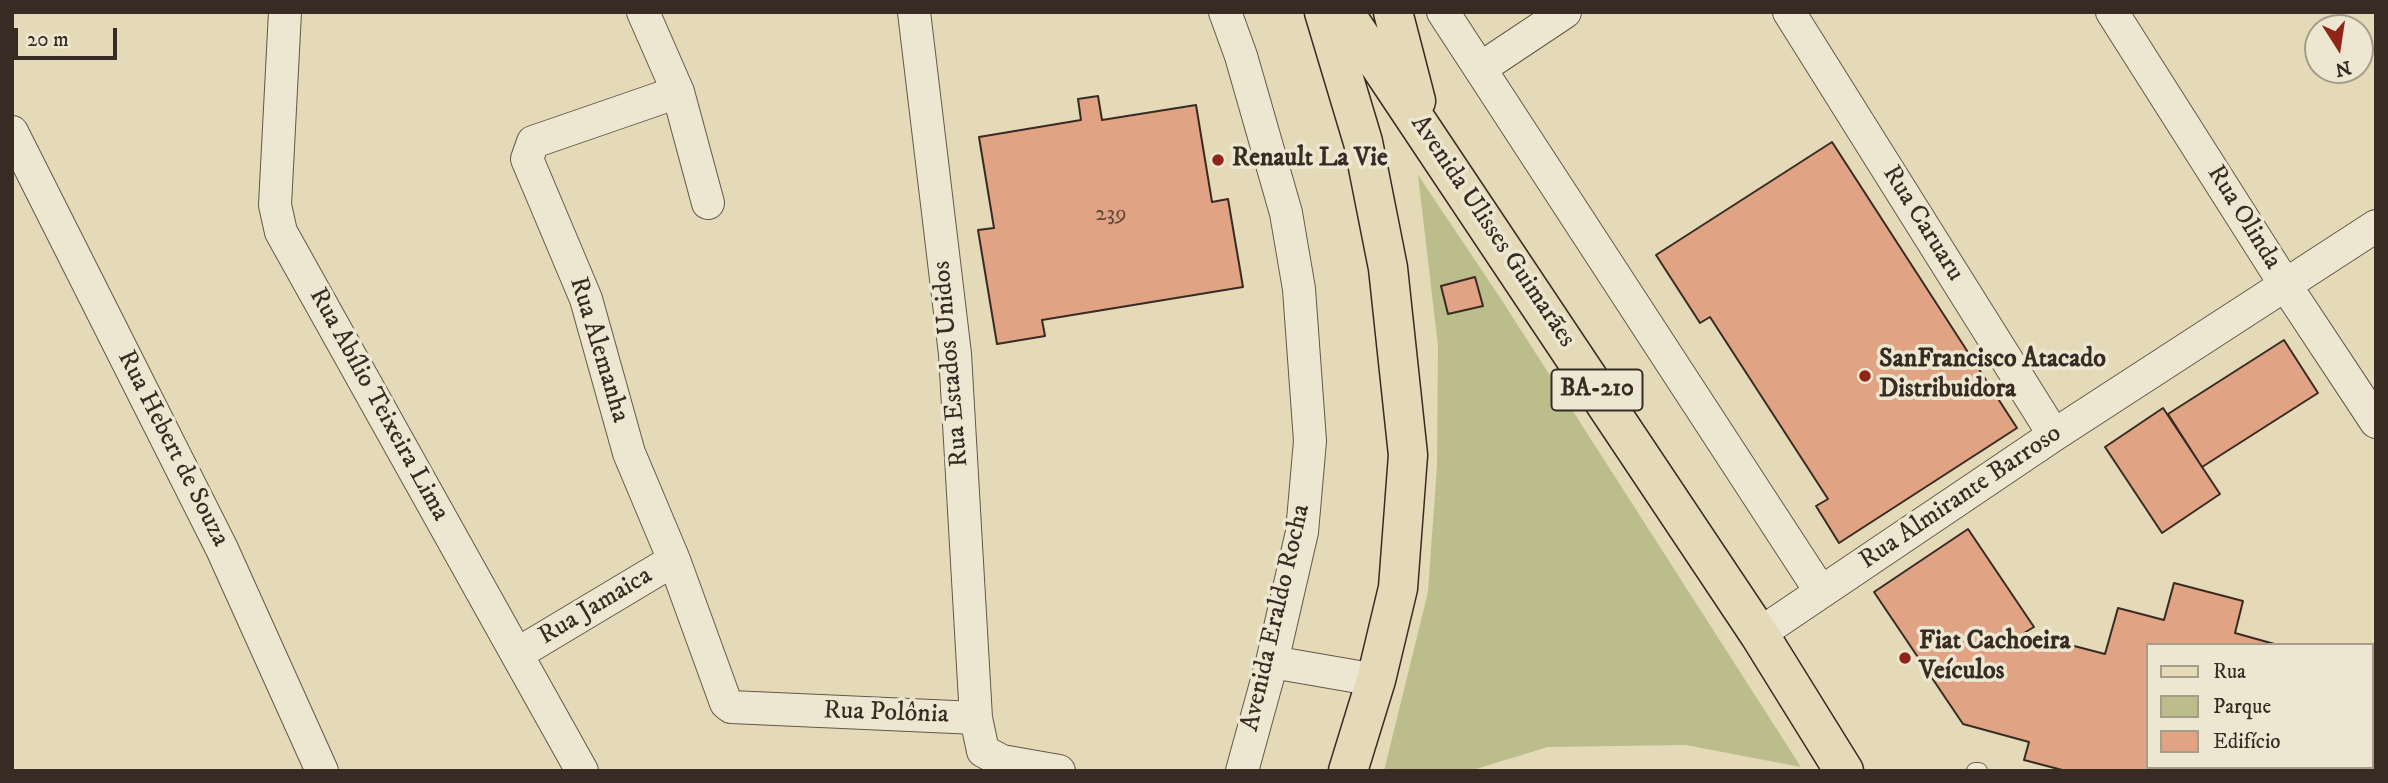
<!DOCTYPE html>
<html>
<head>
<meta charset="utf-8">
<style>
  body { margin:0 }
  #map { position:relative; width:2388px; height:783px; overflow:hidden; background:#e4dab8; font-family:"IM FELL DW Pica",serif }
  canvas { display:block }
  .frame { position:absolute; inset:0; border:14px solid #382b23; pointer-events:none }
  .legend { position:absolute; left:2146px; top:643px; width:228px; height:126px; box-sizing:border-box; background:#ede7d1; border:2px solid #a59c8b; margin:0; padding:9px 12px; list-style:none; font-size:21px; color:#382b23 }
  .legend li { display:flex; align-items:center; gap:14px; height:35px }
  .legend b { width:35px; border:2px solid #a59c8b }
  .north { position:absolute; left:2304px; top:14px; width:70px; height:70px; box-sizing:border-box; background:#ede7d1; border:2px solid #a59c8b; border-radius:50%; rotate:168deg; font-size:19px; font-weight:700; line-height:28px; text-align:center; color:#382b23 }
  .north::after { content:''; display:block; margin:auto; width:24px; height:32px; background:#8f2418; clip-path:polygon(50% 0,100% 100%,50% 72%,0 100%) }
  .scale { position:absolute; left:14px; top:28px; width:103px; height:32px; box-sizing:border-box; border:4px solid #382b23; border-top:0; padding-left:9px; font-size:21px; line-height:24px; white-space:nowrap; color:#382b23; -webkit-text-stroke:5px #ede7d1; paint-order:stroke }
</style>
</head>
<body>
<div id="map">
<canvas width="2388" height="783"></canvas>
<div class="frame"></div>
<ul class="legend">
<li><b style="height:9px;background:#e4dab8"></b>Rua</li>
<li><b style="height:19px;background:#bbbd8a"></b>Parque</li>
<li><b style="height:19px;background:#e0a383"></b>Edifício</li>
</ul>
<div class="north">N</div>
<div class="scale">20 m</div>
</div>
<script>
const ctx = document.querySelector('canvas').getContext('2d');
ctx.lineJoin = 'round';
function paint(path, color) { ctx.fillStyle = color; ctx.fill(path, 'evenodd'); }
function strokePath(path, color, width, dash) { ctx.strokeStyle = color; ctx.lineWidth = width; ctx.lineCap = dash ? 'butt' : 'round'; ctx.setLineDash(dash || []); ctx.stroke(path); }
function drawText(font, color, halo, rows, align = 'center') {
  ctx.font = font + ' "IM FELL DW Pica",serif'; ctx.lineWidth = 7; ctx.setLineDash([]); ctx.textBaseline = 'middle'; ctx.strokeStyle = halo; ctx.fillStyle = color; for (const [text, x, y, turn = 0] of rows) {
    ctx.save(); ctx.translate(x, y); ctx.rotate((+turn || 0) * Math.PI / 180); ctx.textAlign = isNaN(turn) ? turn : align; if (halo) ctx.strokeText(text, 0, 0); ctx.fillText(text, 0, 0); ctx.restore();
  }
}
const green = new Path2D(`
  M1418,175l83,124 300,468 -115,-22 -138,2 -79,24h-85l44,-179 9,-126 1,-120z`);
const building = new Path2D(`
  M1098,96l4,24 94,-15 16,97 16,-3 15,88 -201,33 3,16 -48,8 -19,-114 16,-2 -15,-91 102,-17 -3,-21z
  M1832,142l185,286 -178,115 -23,-37 12,-7 -118,-182 -10,6 -44,-68z
  M1475,277l8,29 -35,8 -7,-28z
  M2284,340l34,53 -116,74 -34,-53z
  M2163,408l57,86 -58,39 -57,-86z
  M1968,529l66,98 -10,6 81,21 13,-46 46,12 10,-37 69,18 -8,32 43,12h-130v122h155l-1,4h-236l-42,-11 5,-18 -66,-18 -89,-132z
  M2372,739l4,1v31h-40l-13,-4h49z`);
const lane = new Path2D(`
  M1975,771h4`);
const street = new Path2D(`
  M285,12l-10,193 6,27 301,539
  M643,12l35,80 30,111
  M914,12l41,342 21,364 7,33 19,10 57,10
  M1225,12l16,44 45,157 13,76 11,152 -8,91 -30,130 -30,109
  M1443,12l378,580
  M1789,12l265,423
  M2112,12l174,274 90,136
  M1481,68l84,-56
  M678,92l-145,50 -6,17 59,140 43,154 45,107 52,143 5,4 245,11
  M12,132l210,417 100,222
  M1759,634l295,-199 322,-209
  M517,654l157,-94
  M1272,662l104,18`);
const primary = new Path2D(`
  M1324,12l39,130 25,126 20,187 -10,133 -22,92 -28,91
  M1344,12l415,622 85,137
  M1393,12l23,89`);
const markers = [
  [1218,160,7,"#8f2418"],
  [1865,376,7,"#8f2418"],
  [1905,658,7,"#8f2418"]
];
const numberNames = [
  ["239",1111,215]
];
const shields = [
  [1597,390,91]
];
const shieldNames = [
  ["BA-210",1597,390]
];
const poiNames = [
  ["Renault La Vie",1232,160],
  ["SanFrancisco Atacado",1879,361],
  ["Distribuidora",1879,391],
  ["Fiat Cachoeira",1919,643],
  ["Veículos",1919,673]
];
const streetNames = [
  ["Rua Olinda",2243,218,58],
  ["Rua Caruaru",1922,224,58],
  ["Avenida Ulisses Guimarães",1492,232,56],
  ["Rua Alemanha",598,350,73],
  ["Rua Estados Unidos",952,364,-95],
  ["Rua Abílio Teixeira Lima",378,405,61],
  ["Rua Hebert de Souza",172,449,63],
  ["Rua Almirante Barroso",1961,498,-34],
  ["Rua Jamaica",596,607,-31],
  ["Avenida Eraldo Rocha",1277,618,-77],
  ["Rua Polônia",886,714,2]
];
paint(green, '#bbbd8a');
paint(building, '#e0a383');
strokePath(building, '#382b23', 2);
strokePath(lane, '#635748', 18);
strokePath(street, '#635748', 34);
strokePath(primary, '#382b23', 41);
strokePath(lane, '#ede7d1', 16);
strokePath(street, '#ede7d1', 32);
strokePath(primary, '#e4dab8', 38);
for (const [x, y, r, color] of markers) { const dot = new Path2D(); dot.arc(x, y, r, 0, 2 * Math.PI); ctx.fillStyle = color; ctx.fill(dot); strokePath(dot, '#ede7d1', 2.5); }
drawText('23px', '#62493b', null, numberNames);
for (const [x, y, w] of shields) { const box = new Path2D(); box.roundRect(x - w / 2, y - 20.5, w, 41, 5); ctx.fillStyle = '#ede7d1'; ctx.fill(box); strokePath(box, '#382b23', 2); }
drawText('bold 24px', '#382b23', null, shieldNames);
drawText('bold 26px', '#382b23', '#ede7d1', poiNames, 'left');
drawText('26px', '#382b23', '#ede7d1', streetNames);
</script>
</body>
</html>
